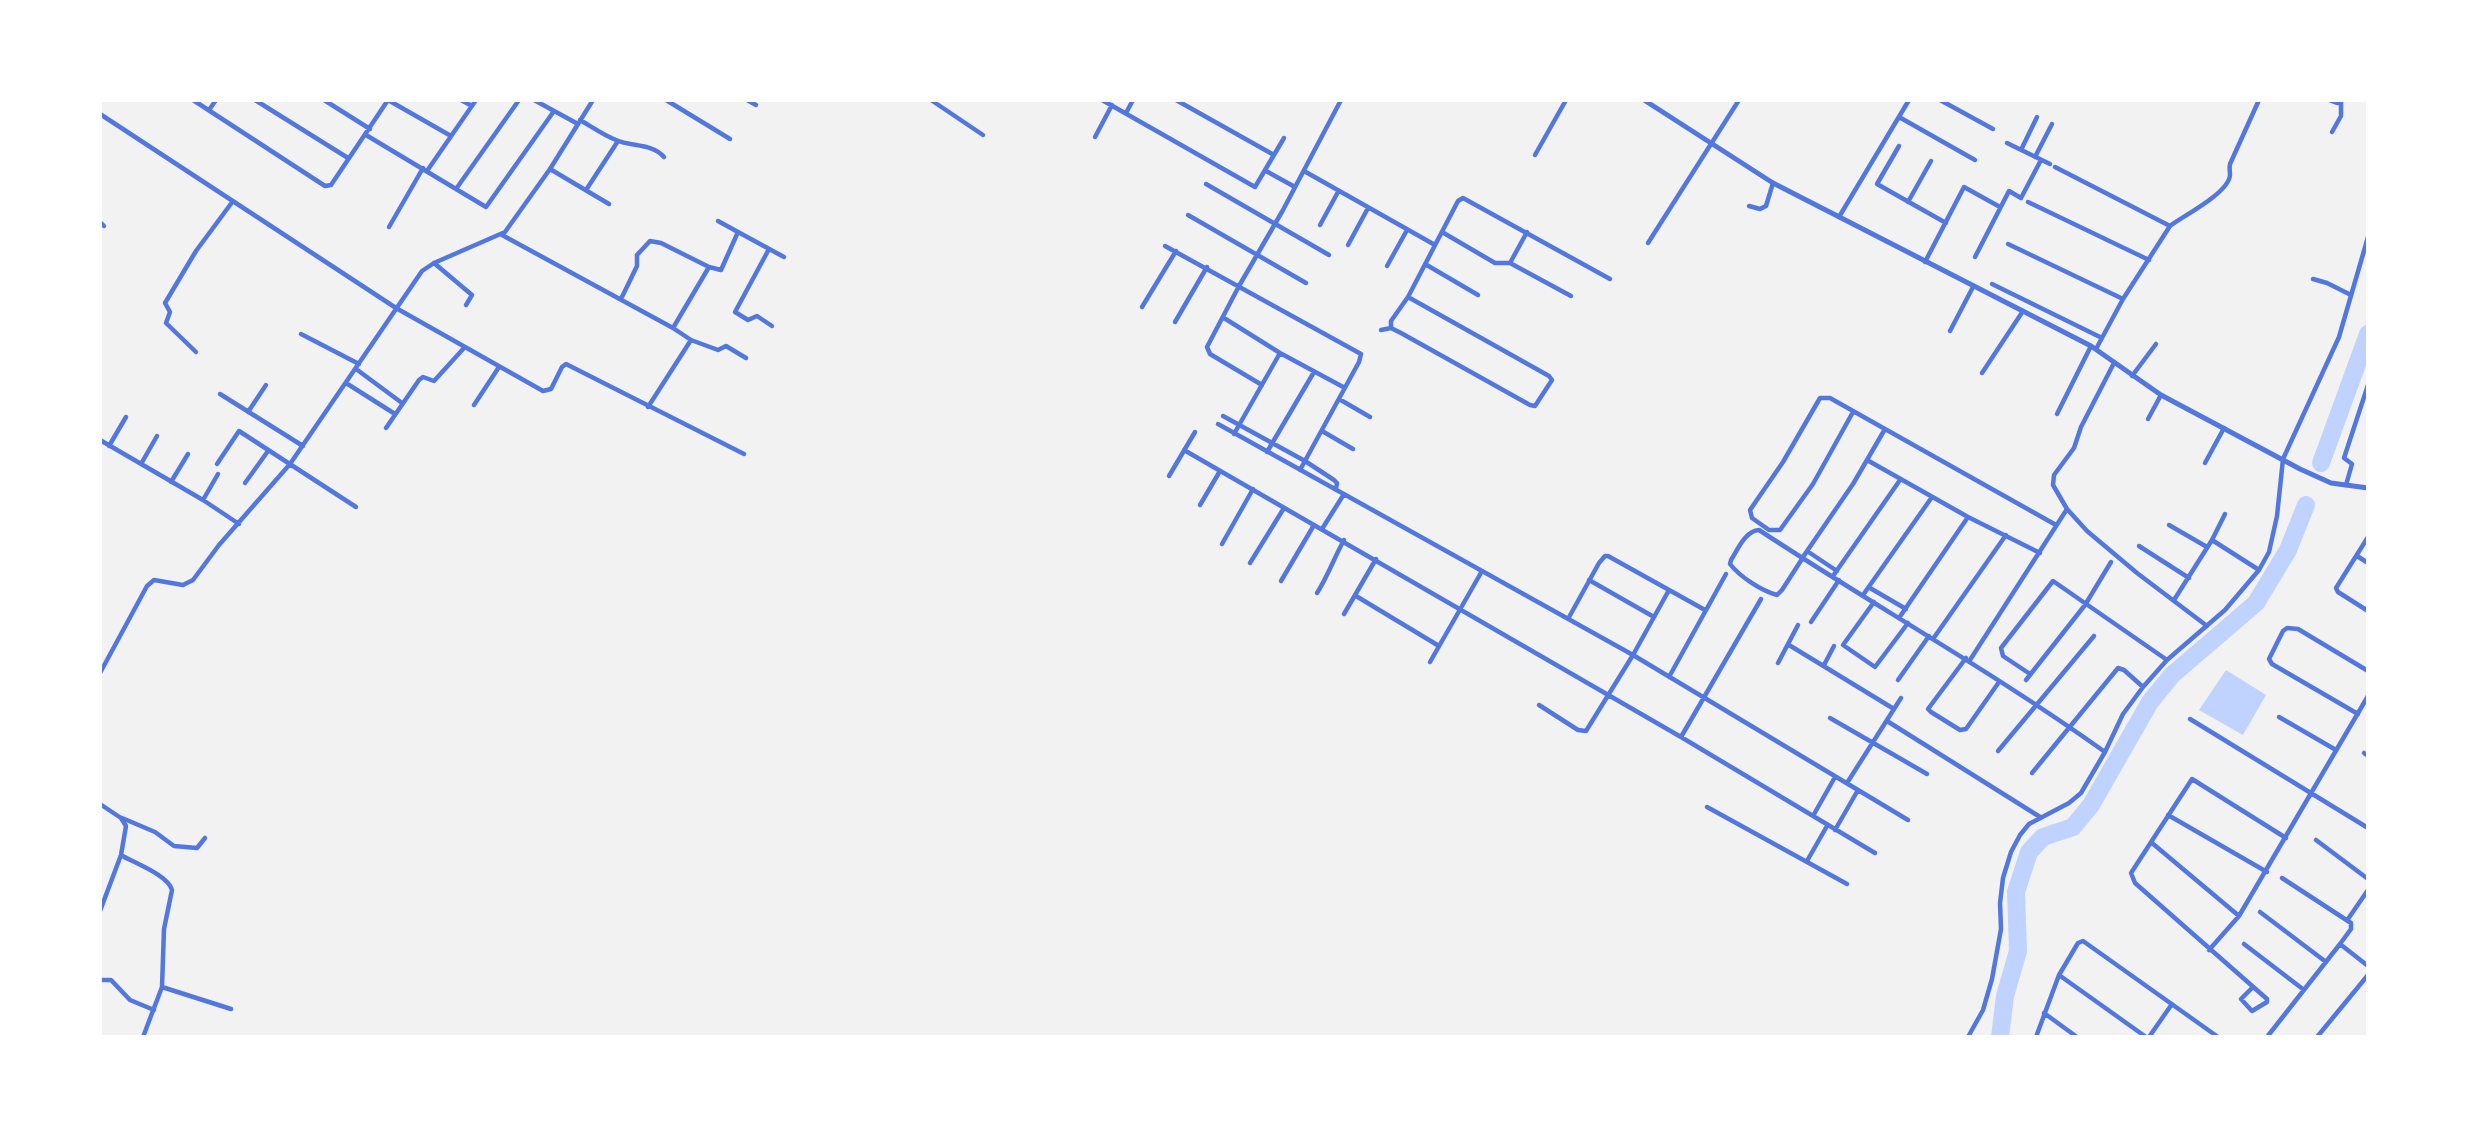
<!DOCTYPE html>
<html>
<head>
<meta charset="utf-8">
<style>
  body { margin:0 }
  #map { position:relative; width:2468px; height:1137px; overflow:hidden; background:#f2f2f2; font-family:"Noto Serif",serif }
  canvas { display:block }
  .frame { position:absolute; inset:0; border:102px solid #fff; pointer-events:none }
</style>
</head>
<body>
<div id="map">
<canvas width="2468" height="1137"></canvas>
<div class="frame"></div>
</div>
<script>
const ctx = document.querySelector('canvas').getContext('2d');
ctx.lineJoin = 'round';
function paint(path, color) { ctx.fillStyle = color; ctx.fill(path, 'evenodd'); }
function strokePath(path, color, width, dash) { ctx.strokeStyle = color; ctx.lineWidth = width; ctx.lineCap = dash ? 'butt' : 'round'; ctx.setLineDash(dash || []); ctx.stroke(path); }
const water = new Path2D(`
  M2226,670l40,25 -23,40 -44,-25z`);
const river = new Path2D(`
  M2321,463l47,-129
  M2000,1037l5,-41 13,-45 -2,-59 13,-40 14,-15 30,-10 18,-22 59,-103 22,-27 84,-72 32,-53 18,-45`);
const minor = new Path2D(`
  M193,100l132,86 6,-1 57,-85
  M255,100l93,58
  M324,100l46,29
  M388,100l63,36
  M461,100l11,6
  M534,100l44,24
  M666,100l64,39
  M747,100l9,5
  M931,100l52,35
  M1102,100l153,87 29,-49
  M1176,100l98,55
  M1940,100l53,29
  M2329,100l8,3 4,-1
  M209,110l7,-10
  M1126,113l7,-13
  M100,114l296,194 147,83 8,-2 11,-22 4,-3 178,90
  M1899,117l76,43
  M580,120c12,7 23,15 36,20 15,7 36,3 48,17
  M2332,132l9,-16v-14
  M366,135l120,72 68,-96
  M1095,137l17,-32
  M2007,143l43,21
  M1899,146l-22,38 69,39
  M2021,150l16,-33
  M1535,155l31,-55
  M2035,157l17,-33
  M2055,167l115,59 -47,73 -27,50
  M550,169l59,35
  M427,171l49,-71
  M1266,171l29,16
  M1304,171l131,74
  M1206,184l123,71
  M456,189l63,-89
  M586,190l32,-49
  M1908,202l23,-41
  M2028,202l121,58
  M1749,206l11,3 6,-3 7,-23
  M1188,215l118,68
  M1839,217l70,-117
  M718,221l20,11
  M100,222l4,4
  M1320,225l18,-33
  M2170,226c13,-10 59,-33 60,-51 0,-4 -1,-7 0,-11l29,-64
  M389,227l34,-59
  M1442,232l53,31h15l61,33
  M502,235l171,93 18,12 27,10 8,-4 20,12
  M1648,243l91,-143
  M2008,244l115,55
  M1348,245l20,-37
  M1165,246l196,108 -2,8 -59,108
  M769,249l-34,63 13,8 9,-4 15,10
  M1975,257l34,-66 12,7 20,-38
  M1925,262l39,-75 36,20
  M434,263l38,32 -6,10
  M1510,263l17,-31
  M1425,264l53,31
  M1387,266l20,-36
  M709,267l12,3 17,-38 46,25
  M2313,279l14,4 24,12
  M1992,284l110,54
  M621,299l16,-33v-11l13,-14 11,2 48,24 -36,61
  M1142,307l34,-56
  M1224,318l56,35 65,35
  M1175,322l32,-55
  M1391,328v-7l17,-24 50,-96 5,-3 147,81
  M1381,330l10,-2 10,5 129,72 5,1 17,-26 -3,-4 -141,-79
  M1950,331l23,-44
  M301,334l58,30
  M196,352l-30,-29 4,-11 -5,-9 31,-52 37,-50
  M2114,363l-33,64 -7,21 -20,27 -1,10 14,24 20,22 50,42 70,53
  M356,369l46,34
  M1982,373l41,-62
  M2132,376l24,-32
  M346,383l49,31
  M1262,385l-52,-31 -3,-7 32,-61 44,-76 58,-110
  M220,394l83,52
  M1339,399l31,18
  M474,405l25,-38
  M648,407l43,-67
  M248,412l18,-27
  M1853,412l-40,72 -33,46h-11l-17,-12 -2,-8 33,-48 37,-64h10l55,31
  M2057,414l34,-68
  M1223,416l82,45 29,19 3,3 -1,6
  M2148,419l13,-24
  M1218,424l415,231 275,165
  M386,428l33,-48 4,-3 11,4 30,-33
  M1322,431l31,18
  M1234,434l46,-81
  M100,440l103,60 36,24
  M109,446l17,-29
  M1184,450l497,287 194,116
  M1267,452l47,-80
  M1867,460l101,57 72,36
  M2205,463l19,-35
  M141,464l16,-28
  M217,464l22,-33 117,76
  M1169,476l26,-44
  M171,482l17,-28
  M245,483l23,-32
  M2346,485l6,-21 -8,-6 24,-73
  M203,500l15,-26
  M1200,505l20,-34
  M2056,525l-171,-96 -32,55 -48,70 -3,5 -20,31 -5,5c-15,-4 -37,-18 -47,-31l1,-4c7,-11 14,-29 28,-30 114,75 234,142 346,222
  M2169,525l38,22
  M1322,529l22,-35
  M2368,537l-32,51 2,4 30,19
  M2212,540l47,30
  M1222,544l31,-55
  M2139,546l50,32
  M1807,551l30,20
  M2357,556l11,7
  M1250,563l34,-55
  M1833,576l67,-96
  M1589,580l65,37
  M1281,581l33,-56
  M1870,588l36,21
  M1317,593c11,-17 17,-35 27,-53
  M1863,595l69,-98
  M1356,596l83,50
  M2174,600l38,-60 13,-26
  M1874,602l-31,43 32,22 33,-44
  M1344,614l32,-55
  M1899,618l69,-101
  M1568,619l31,-56 6,-7h3l97,54
  M1811,622l28,-42
  M1933,639l73,-104
  M1789,645l105,64
  M1966,658l-38,51 3,3 29,18 6,-1 33,-47
  M1970,660l97,-151
  M1430,662l52,-91
  M1778,663l20,-38
  M1824,665l10,-19
  M100,673l47,-87 7,-6 29,5 10,-5 26,-35 71,-81 132,-193 12,-8 71,-31 45,-63 43,-69
  M2030,674l-27,-18 -2,-8 52,-67 114,79
  M1669,677l57,-103
  M1898,680l31,-44
  M2026,680l59,-75 26,-43
  M1539,705l39,25 8,1 47,-76 36,-65
  M2358,714l-86,-50 -3,-5 14,-28 4,-3 11,1 70,42
  M2279,717l57,33
  M1830,718l97,56
  M2190,719l178,109
  M1887,721l153,96
  M1681,737l80,-138
  M1998,751l96,-115
  M2364,753l4,3
  M2032,773l86,-105 6,2 19,17
  M1847,783l54,-85
  M100,804l21,14 5,8 -5,29 -21,56
  M1707,807l140,77
  M2168,815l99,57
  M1813,816l22,-39
  M122,818l33,14 19,14 23,2 8,-10
  M1835,830l23,-40
  M2316,840l52,39
  M2152,843l87,73
  M121,855c13,8 47,20 51,35l-8,39 -2,58 -19,50
  M1807,861l20,-35
  M2260,912l66,50
  M2348,919l20,-29
  M2244,944l60,46
  M2340,944l28,22
  M2209,950l30,-34 129,-220
  M2059,975l87,62
  M100,980h11l19,20 24,10
  M162,987l69,22
  M2252,988l-11,11 11,12 15,-9v-3l-132,-116 -4,-10 61,-94 94,59
  M2044,1013l33,24
  M1968,1037l15,-27 9,-31 9,-50 -1,-26 3,-25 8,-26 9,-17 9,-11 40,-21 12,-10 24,-41 18,-38 20,-27 24,-27 58,-50 34,-40 10,-18 8,-36 6,-57 56,-122 29,-100
  M2036,1037l23,-62 19,-32 5,-2 135,96
  M2149,1037l23,-33
  M2267,1037l73,-93 11,-15v-6l-69,-45
  M2317,1037l51,-62`);
const tertiary = new Path2D(`
  M1644,100l129,83 318,163 70,49 139,74 31,14 37,5`);
paint(water, '#bfd3fe');
strokePath(river, '#bfd3fe', 18);
strokePath(minor, '#5277de', 4.5);
strokePath(tertiary, '#5277de', 5);
</script>
</body>
</html>
